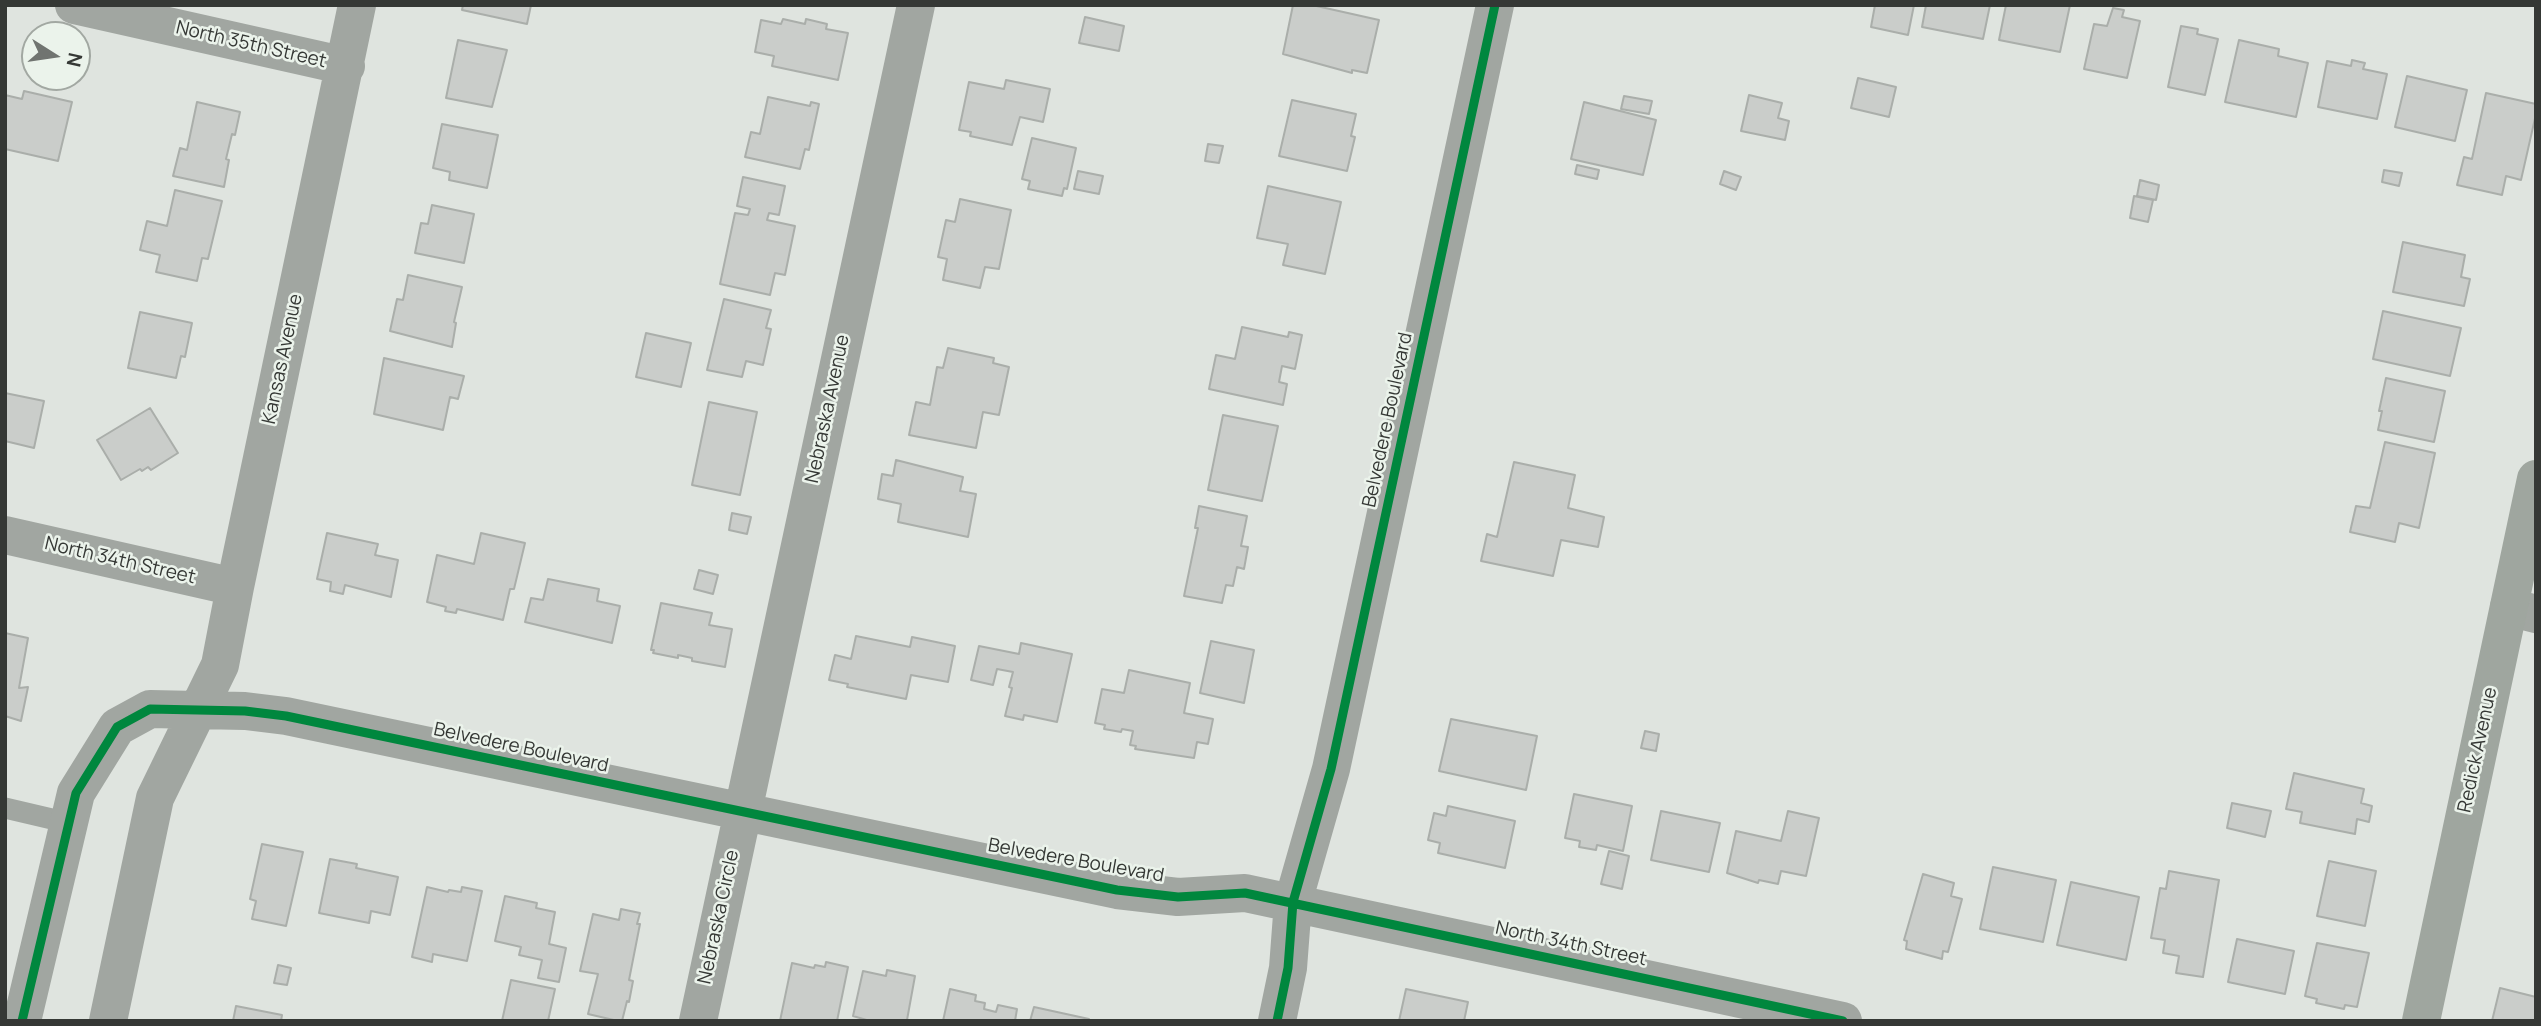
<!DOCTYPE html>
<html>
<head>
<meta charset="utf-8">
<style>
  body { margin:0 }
  #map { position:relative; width:2541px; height:1026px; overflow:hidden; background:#dfe4df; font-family:Manrope,sans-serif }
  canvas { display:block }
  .frame { position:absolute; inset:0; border:7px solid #353835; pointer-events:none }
  .north { position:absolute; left:21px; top:21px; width:70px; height:70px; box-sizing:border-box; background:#ebf3eb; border:2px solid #a2a8a2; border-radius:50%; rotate:102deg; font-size:19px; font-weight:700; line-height:28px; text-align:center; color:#353835 }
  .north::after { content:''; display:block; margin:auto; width:24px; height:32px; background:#707470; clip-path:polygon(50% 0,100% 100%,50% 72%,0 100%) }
</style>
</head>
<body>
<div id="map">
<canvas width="2541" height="1026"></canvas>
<div class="frame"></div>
<div class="north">N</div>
</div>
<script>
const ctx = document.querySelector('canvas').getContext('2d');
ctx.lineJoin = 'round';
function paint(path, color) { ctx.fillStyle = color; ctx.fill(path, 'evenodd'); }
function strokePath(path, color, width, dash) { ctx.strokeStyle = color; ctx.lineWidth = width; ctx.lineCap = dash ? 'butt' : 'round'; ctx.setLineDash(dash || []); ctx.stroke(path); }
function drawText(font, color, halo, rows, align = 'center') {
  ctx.font = font + ' Manrope,sans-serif'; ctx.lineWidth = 5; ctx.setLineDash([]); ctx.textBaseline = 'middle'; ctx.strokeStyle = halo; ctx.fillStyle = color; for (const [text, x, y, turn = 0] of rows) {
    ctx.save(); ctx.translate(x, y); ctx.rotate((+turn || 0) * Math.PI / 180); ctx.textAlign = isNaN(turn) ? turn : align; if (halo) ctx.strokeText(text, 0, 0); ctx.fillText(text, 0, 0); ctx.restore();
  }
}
const building = new Path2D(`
  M463,5h68l-4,19 -65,-14z
  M1293,5h19l67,15 -12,53 -15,-3v3l-69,-19z
  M1875,5h39l-6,30 -37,-8z
  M1926,5h64l-7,34 -61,-12z
  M2006,5h64l-10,47 -61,-12z
  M2113,8l11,2 -2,7 18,4 -13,57 -43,-9 10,-45 13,2z
  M1085,17l39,9 -5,25 -40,-8z
  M783,19l22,5 1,-5 21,5 -1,5 22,4 -10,47 -66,-14 2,-10 -19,-4 6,-32 20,4z
  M2181,26l17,3 -1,5 21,5 -13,56 -37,-8z
  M458,40l49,10 -15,57 -46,-9z
  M2239,40l40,9 -1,7 30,7 -12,54 -71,-15z
  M2352,60l13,3 -2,6 24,5 -10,45 -59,-12 9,-46 24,5z
  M2407,76l60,14 -12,51 -60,-14z
  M1858,78l38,9 -7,30 -38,-9z
  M1006,80l44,9 -7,33 -23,-5 -8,28 -42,-9 1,-4 -12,-2 10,-48 35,7z
  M24,91l48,11 -14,59 -53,-12v-54l17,4z
  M2486,93l50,11v10l-15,66 -15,-4 -4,19 -45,-10 7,-28 8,2z
  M1749,95l33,8 -4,15 11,3 -4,19 -44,-9z
  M1624,96l28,5 -3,13 -28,-5z
  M768,97l42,9 1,-4 8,2 -10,46 -4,-1 -5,20 -55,-12 6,-25 9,2z
  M1292,100l64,14 -5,22 4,1 -8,34 -68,-15z
  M197,102l43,10 -5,23 -3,-1 -6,25 3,1 -5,27 -51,-11 7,-28 7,2z
  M1584,102l72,18 -13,55 -72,-16z
  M442,124l56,11 -11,53 -38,-8 1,-8 -17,-4z
  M1032,138l44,10 -9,41 -3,-1 -2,8 -34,-7 2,-8 -8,-2z
  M1208,144l15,2 -4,17 -14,-2z
  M1577,165l22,5 -2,9 -22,-5z
  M2384,170l18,3 -3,13 -17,-4z
  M1078,171l25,5 -4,18 -25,-5z
  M1724,171l17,6 -5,13 -16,-6z
  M743,177l42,9 -6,29 -10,-2 -2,7 28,6 -10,49 -10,-2 -5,22 -50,-11 15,-71 13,2 2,-6 -13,-3z
  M2140,180l19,5 -3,15 -19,-4z
  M1268,186l73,16 -16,72 -42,-9 5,-21 -31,-6z
  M175,190l47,11 -14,58 -6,-1 -5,23 -41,-9 4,-17 -20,-5 7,-29 20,5z
  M2134,196l19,4 -5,22 -18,-4z
  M960,199l51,11 -12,59 -14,-2 -5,21 -37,-8 4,-21 -9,-2 8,-37 9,2z
  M432,205l42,9 -10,49 -49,-10 6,-30 7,1z
  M2403,242l62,13 -4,22 9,2 -6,27 -71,-14z
  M408,275l54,12 -8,35 2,1 -4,24 -62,-16 7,-32 6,1z
  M724,299l47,11 -5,18 5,1 -8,36 -17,-4 -4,16 -35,-7z
  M2383,311l78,17 -11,48 -77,-17z
  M140,312l52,11 -7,34 -4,-1 -5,22 -48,-10z
  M1242,327l46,10 1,-5 13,3 -7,34 -13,-3 -3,16 8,2 -4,21 -74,-16 7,-34 19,4z
  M646,333l45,10 -10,44 -45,-10z
  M948,348l46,10 -1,5 16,4 -10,48 -16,-3 -7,36 -67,-13 7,-33 14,3 7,-38 6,1z
  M384,358l80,18 -6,23 -8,-2 -7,33 -69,-16z
  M2386,378l59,13 -11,51 -56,-12 4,-19h-3z
  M5,393l39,8 -10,47 -29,-7z
  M709,402l48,10 -17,83 -48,-10z
  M150,408l28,45 -27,17 -3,-3 -6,4 -2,-2 -19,11 -24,-40z
  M1223,415l55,11 -16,75 -54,-11z
  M2385,442l50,11 -16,75 -20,-5 -4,19 -45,-10 6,-26 14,2z
  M896,460l67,17 -3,14 16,3 -8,43 -70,-15 3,-18 -23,-5 4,-25 11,2z
  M1514,462l61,13 -7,33 36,9 -6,30 -37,-7 -8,36 -72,-15 6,-27 10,3z
  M1199,506l48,10 -6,30 7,1 -4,22 -7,-2 -4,19 -7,-1 -4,18 -38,-7 14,-68h-3z
  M732,513l19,4 -4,17 -18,-4z
  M327,533l51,11 -3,11 23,5 -7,37 -46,-12 -2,9 -13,-3 1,-9 -14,-3z
  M481,533l44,10 -11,46h-4l-7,31 -46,-11 -1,4 -11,-2 1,-4 -19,-5 10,-47 37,9z
  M699,570l19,5 -5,19 -19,-5z
  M548,579l51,10 -2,12 23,5 -8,37 -87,-21 6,-24 12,2z
  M661,603l51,10 -3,12 23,4 -7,38 -33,-6v-3l-14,-3v3l-25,-5 1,-3h-3z
  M5,633l23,5 -9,50 9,-1 -7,34 -16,-5z
  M856,636l54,11 2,-10 43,9 -7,36 -37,-7 -5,24 -59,-12 1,-3 -19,-4 6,-25 16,4z
  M1211,641l43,9 -10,53 -44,-10z
  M1021,643l51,11 -15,68 -33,-7 -1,5 -18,-4 7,-28 -3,-1 4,-15 -16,-3 -4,16 -22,-5 8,-34 40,8z
  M1129,670l61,13 -6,30 29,6 -5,25 -11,-2 -3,16 -59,-9 1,-3 -6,-1 3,-14 -11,-2 -1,3 -17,-3 1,-4 -10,-2 7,-34 22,4z
  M1451,719l86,17 -11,54 -87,-19z
  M1645,731l14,3 -3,17 -15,-3z
  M2294,773l70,16 -3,14 11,3 -3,16 -12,-3 -2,15 -55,-11 2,-11 -16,-3z
  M1574,794l58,12 -9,45 -26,-6 -1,5 -17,-3 1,-6 -15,-3z
  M2232,803l39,8 -6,26 -38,-9z
  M1448,806l67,15 -10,47 -67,-15 2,-10 -12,-3 6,-27 12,3z
  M1661,811l59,12 -11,49 -58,-12z
  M1788,811l31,7 -13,58 -25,-5 -3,13 -19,-4 -1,3 -31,-10 9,-42 45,10z
  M262,844l41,8 -17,74 -34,-7 4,-18 -6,-2z
  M1609,851l20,5 -7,33 -21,-5z
  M330,859l27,5 -1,4 42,9 -8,38 -19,-4 -2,12 -50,-10z
  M2329,861l47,10 -11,55 -48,-10z
  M1993,867l63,13 -13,62 -63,-13z
  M2169,871l50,9 -16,97 -27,-4 3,-17 -16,-3 2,-13 -14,-2 9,-50 6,1z
  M1923,874l31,9 -3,13 11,3 -14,53 -5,-1 -1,8 -36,-10 1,-8 -3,-1z
  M2071,882l68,15 -13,63 -69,-15z
  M427,887l21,5 1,-2 12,2 1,-5 20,4 -15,70 -34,-7 -1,8 -20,-5z
  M505,896l32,7 -1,5 19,4 -6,32 17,4 -7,34 -21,-4 4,-18 -23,-5 2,-8 -26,-6z
  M621,909l19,4 -3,11h3l-11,56 4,1 -4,21 -2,-1 -5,20h-4l-30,-7 10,-40 -18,-3 13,-57 26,6z
  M2237,939l57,12 -9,43 -57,-12z
  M2317,943l52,10 -12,54 -12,-2 -1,4 -28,-6 1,-4 -12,-3z
  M826,962l22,5 -11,54h-57l12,-58 22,5 1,-3 10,2z
  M278,965l13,3 -4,17 -13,-2z
  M887,970l28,6 -8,44 5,1h-42l-17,-5 10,-45 23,5z
  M511,980l44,9 -7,32h-46z
  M2500,988l36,9v24h-44z
  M950,989l26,6 -1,6 10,2 -1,6 12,3 2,-7 19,4 -2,12h-72z
  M1406,989l62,13 -4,19h-65z
  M236,1006l46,9 -1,6h-48z
  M1034,1007l55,12 -1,2h-58z`);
const lane = new Path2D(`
  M5,808l64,15`);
const street = new Path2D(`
  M74,5l272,61
  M5,535l230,52
  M2509,607l27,7
  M22,1021l54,-228 41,-66 33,-18 95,2 41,5 831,174 61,7 67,-4 598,128
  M108,1021l47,-223 65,-133 15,-78 122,-582
  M698,1021l218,-1016
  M1277,1021l11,-53 5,-66 38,-133 164,-764`);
const secondary = new Path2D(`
  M2421,1021l115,-542`);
const cycleway = new Path2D(`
  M22,1021l54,-228 41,-66 33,-18 95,2 41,5 831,174 61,7 67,-4 598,128
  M1277,1021l11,-53 5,-66 38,-133 164,-764`);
const streetNames = [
  ["North 35th Street",251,45,13],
  ["Kansas Avenue",283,359,-78],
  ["Nebraska Avenue",828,409,-78],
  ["Belvedere Boulevard",1388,420,-78],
  ["North 34th Street",120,561,13],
  ["Belvedere Boulevard",521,748,12],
  ["Redick Avenue",2478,750,-78],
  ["Belvedere Boulevard",1076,861,10],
  ["Nebraska Circle",719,917,-78],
  ["North 34th Street",1571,944,12]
];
paint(building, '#cacdca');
strokePath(building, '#aaaeaa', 2);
strokePath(lane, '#a1a6a1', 21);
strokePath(street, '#a1a6a1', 38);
strokePath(secondary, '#9fa69f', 38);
strokePath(cycleway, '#00873e', 9);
drawText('19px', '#353835', '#ebf3eb', streetNames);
</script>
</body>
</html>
